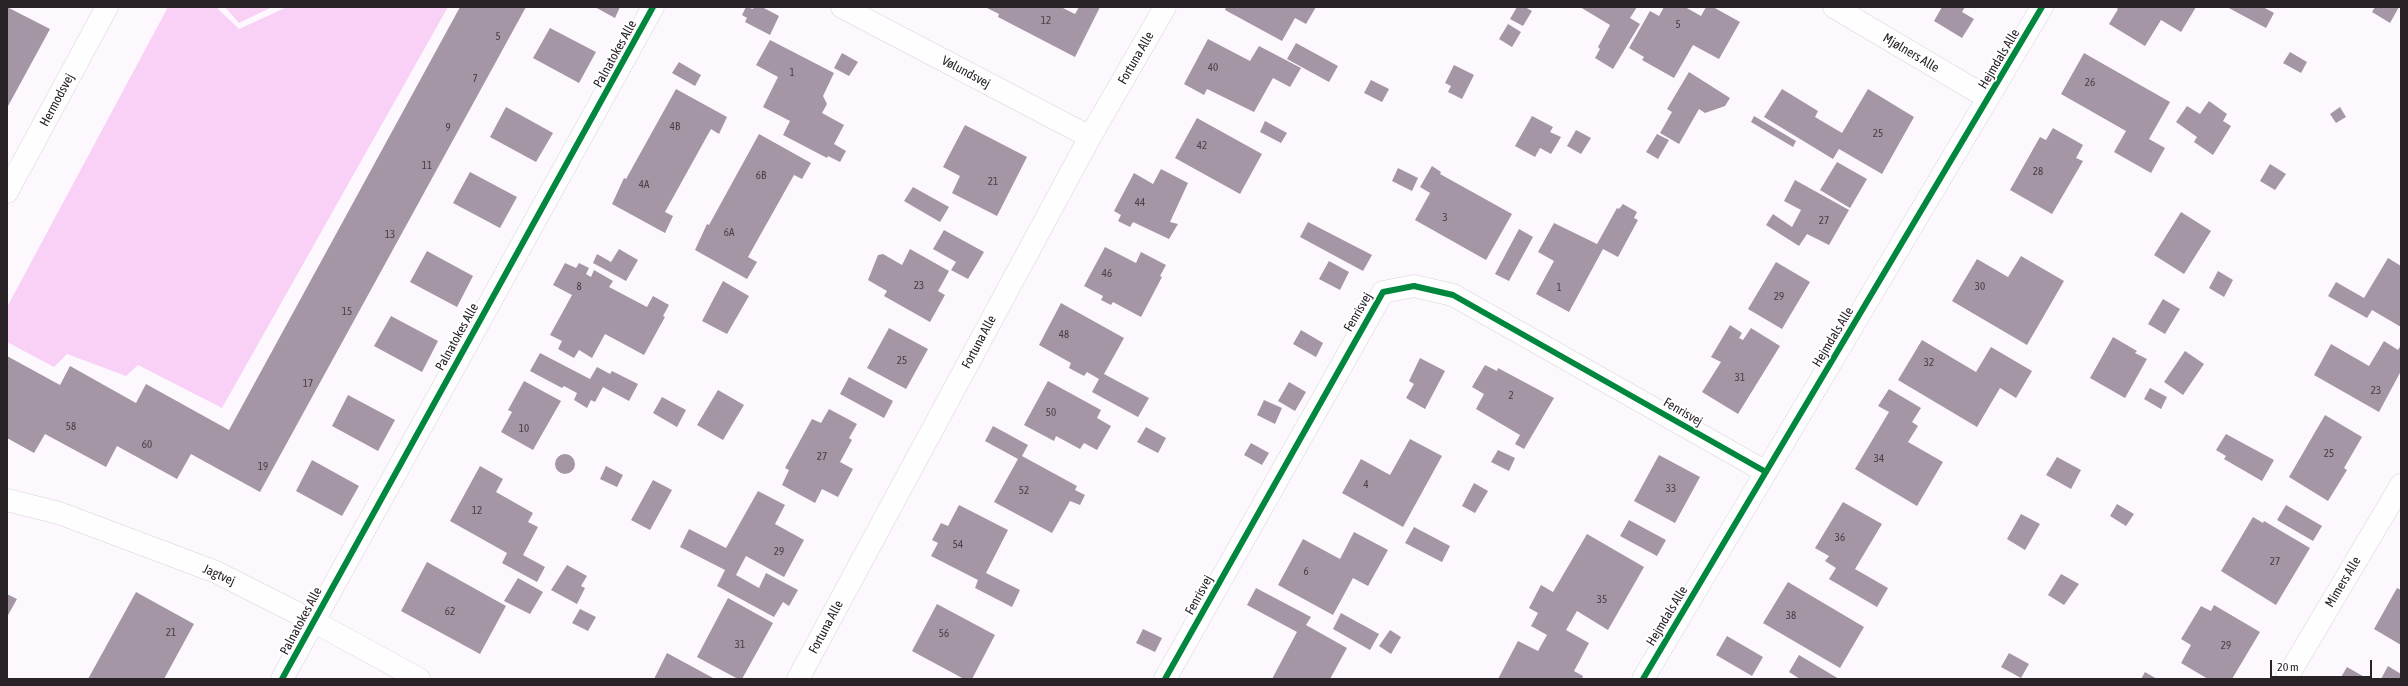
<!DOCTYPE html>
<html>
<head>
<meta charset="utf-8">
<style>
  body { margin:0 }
  #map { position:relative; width:2408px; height:686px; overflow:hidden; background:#fdf8fd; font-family:"Asap Condensed",sans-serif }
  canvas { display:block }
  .frame { position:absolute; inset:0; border:8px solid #292328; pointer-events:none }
  .scale { position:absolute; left:2270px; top:660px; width:102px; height:18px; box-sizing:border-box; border:2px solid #292328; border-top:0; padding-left:5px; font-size:12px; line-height:14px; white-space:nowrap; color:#292328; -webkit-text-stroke:3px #fff; paint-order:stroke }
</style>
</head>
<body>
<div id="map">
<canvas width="2408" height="686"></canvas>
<div class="frame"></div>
<div class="scale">20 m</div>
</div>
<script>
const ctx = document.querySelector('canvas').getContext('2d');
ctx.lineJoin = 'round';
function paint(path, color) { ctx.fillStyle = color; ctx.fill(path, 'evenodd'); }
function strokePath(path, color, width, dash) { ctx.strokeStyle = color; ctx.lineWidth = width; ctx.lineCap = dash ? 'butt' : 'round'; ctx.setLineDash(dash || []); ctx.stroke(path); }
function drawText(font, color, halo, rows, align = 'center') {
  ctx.font = font + ' "Asap Condensed",sans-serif'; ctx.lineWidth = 4; ctx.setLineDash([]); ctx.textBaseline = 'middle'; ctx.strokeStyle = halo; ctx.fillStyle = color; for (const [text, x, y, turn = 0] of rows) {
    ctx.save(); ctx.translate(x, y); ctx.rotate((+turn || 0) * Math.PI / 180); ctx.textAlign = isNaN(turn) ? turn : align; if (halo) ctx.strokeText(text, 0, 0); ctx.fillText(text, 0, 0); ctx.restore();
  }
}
const green = new Path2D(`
  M168,7h48l23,22 48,-22h161l-226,401 -84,-43 -12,11 -59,-22 -13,13 -47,-25v-35z
  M225,7h47l-33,16z`);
const building = new Path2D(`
  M7,7l43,22 -43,79z
  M460,7h66l-266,485 -69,-38 -14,25 -60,-33 -11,21 -61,-33 -11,19 -27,-15v-82l53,29 10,-19 66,37 10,-19 83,46z
  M595,7h25l-5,11z
  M746,7l7,2 1,-2h8l17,9 -9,19 -25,-13 2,-4 -5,-3z
  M985,7h76l14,7 4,-7h21l-25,50 -77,-40 1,-3z
  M1226,7h90l-10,17 -11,-6 -13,23 -57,-31z
  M1517,7h8l7,4 -9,15 -13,-7z
  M1580,7h57l-7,11 10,6 -27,45 -18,-11 5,-9 -2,-2 12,-22z
  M1664,7h21l16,9 5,-9h7l27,15 -21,37 -26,-14 -19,33 -32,-18 2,-3 -15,-9 21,-37 9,5z
  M1942,7h23l-3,5 12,7 -12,19 -28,-17z
  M2115,7h81l-15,25 -20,-12 -16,26 -36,-22 9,-15z
  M2227,7h36l11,6 -8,15z
  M2375,7h24l-9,16 -18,-11z
  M1508,24l13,8 -9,15 -13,-8z
  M550,28l46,24 -17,31 -46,-25z
  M1208,39l42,22 9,-15 42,22 -11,19 -17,-9 -19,34 -47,-23 -3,6 -20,-11z
  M770,40l64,33 -11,23 4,8 -5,9 22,12 -10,19 12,7 -6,11 -12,-6 -1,2 -44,-23 7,-14 -27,-14 15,-30 -22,-12z
  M1296,43l42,23 -9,16 -42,-23z
  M2290,52l17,10 -6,11 -18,-10z
  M842,53l16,9 -9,14 -15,-8z
  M2084,53l86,49 -21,37 16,9 -14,25 -37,-21 12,-21 -65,-37z
  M679,62l22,13 -6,11 -23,-13z
  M1454,65l20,10 -12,24 -14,-7 3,-6 -6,-3z
  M1689,72l41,26 -5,8 -20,7 -6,-4 -20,35 -19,-11 12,-21 -5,-3z
  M1371,80l18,9 -7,13 -18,-9z
  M676,89l51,28 -8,17 -8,-5 -46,83 8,4 -8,17 -53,-29 12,-26 2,1z
  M1782,89l36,22 -3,6 27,16 26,-44 46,28 -32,57 -43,-25 -6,10 -69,-42z
  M2209,101l18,13 -4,7 8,5 -18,29 -19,-13 3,-5 -21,-15 11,-16 13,8z
  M506,107l47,26 -17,29 -46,-25z
  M2340,107l6,10 -10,6 -6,-9z
  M1532,116l21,11 -3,5 11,5 -10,17 -11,-6 -5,9 -20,-11z
  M1754,116l42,25 -3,6 -42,-25z
  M1197,118l65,36 -22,40 -65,-36z
  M1265,121l22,12 -6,10 -21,-11z
  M965,125l62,32 -30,59 -45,-23 8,-17 -17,-9z
  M2053,128l30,17 -7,13 7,3 -31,53 -42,-24 30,-53 6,3z
  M1576,130l15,8 -10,16 -14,-8z
  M759,134l52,29 -9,16 -8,-4 -46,82 9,5 -10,17 -52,-29 12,-26 2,1z
  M1657,134l12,6 -11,19 -12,-7z
  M1837,162l30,17 -17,29 -30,-18z
  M2270,164l16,10 -11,16 -15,-9z
  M1432,166l9,6 -1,2 72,40 -26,46 -71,-40 15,-27 -10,-6z
  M1398,168l20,10 -6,13 -20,-10z
  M1161,169l27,14 -18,39 8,2 -9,15 -36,-17 -3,5 -12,-6 3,-6 -7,-4 20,-38 19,11z
  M470,172l47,25 -17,31 -47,-25z
  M1795,180l54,30 -20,35 -22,-11 -8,12 -33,-21 7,-11 19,13 9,-17 -17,-9z
  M913,187l36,20 -9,15 -36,-21z
  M1623,204l14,8 -3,6 4,2 -20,37 -15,-8 -34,63 -33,-18 18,-33 -16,-9 16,-29 43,21 20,-36 2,1z
  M2181,212l30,19 -27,43 -30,-19z
  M1308,222l64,33 -9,16 -63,-34z
  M1519,229l14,8 -24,44 -14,-7z
  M944,230l40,22 -16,27 -17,-9 5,-8 -23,-13z
  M1105,247l31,16 5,-11 25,13 -6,11 2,1 -21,40 -28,-15 -2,3 -10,-5 2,-4 -19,-10z
  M619,249l19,11 -12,21 -33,-18 4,-9 14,8z
  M910,249l39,22 -11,20 7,4 -15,27 -46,-26 3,-5 -19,-11 10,-25 5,-1 19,11z
  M427,251l46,25 -16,31 -47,-25z
  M2021,256l43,25 -37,64 -75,-44 25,-42 31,18z
  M2388,258l13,8v61l-29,-17 -5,8 -39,-22 8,-14 28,16z
  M1329,261l20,11 -9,18 -21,-11z
  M1776,262l34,20 -28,47 -34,-20z
  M565,263l11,5 3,-5 10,5 -3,6 5,3 3,-7 19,11 -4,6 38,20 6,-11 16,9 -6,11 2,1 -21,38 -39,-21 -13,24 -13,-8 -5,8 -16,-9 4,-8 -12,-6 22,-40 -19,-10z
  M2218,271l15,9 -9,17 -15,-9z
  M723,281l26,15 -22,38 -25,-13z
  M2163,299l17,10 -15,25 -17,-10z
  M1061,303l63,35 -20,36 45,24 -11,19 -46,-25 7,-13 -12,-7 -3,4 -15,-8 2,-5 -32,-18z
  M391,316l47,25 -16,31 -48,-26z
  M1730,325l12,8 -3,5 4,2 8,-12 29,18 -42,68 -36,-22 19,-30 -10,-5z
  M889,328l39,21 -22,40 -39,-21z
  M1301,330l22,13 -7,14 -23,-13z
  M2113,337l24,14 -2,2 12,6 -22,39 -35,-20z
  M1922,340l54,32 15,-25 41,24 -16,27 -16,-10 -23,39 -79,-47z
  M2384,341l14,9 3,-5v26l-22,41 -65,-37 17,-31 38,22z
  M2185,351l19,13 -21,31 -19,-13z
  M540,353l50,26 7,-12 13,7 2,-3 26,13 -9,17 -26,-14 -8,15 -4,-2 -4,8 -13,-8 3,-7 -13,-7 -2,2 -32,-17z
  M1420,358l25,13 -20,38 -19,-11 8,-14 -5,-3z
  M1485,365l12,6 1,-3 56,30 -30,51 -9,-5 5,-9 -44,-26 8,-15 -12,-7z
  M849,377l44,24 -9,17 -44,-24z
  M524,381l37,20 -28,49 -32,-18 11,-20 -4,-2z
  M1048,381l53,29 -4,8 14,8 -14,24 -13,-7 -4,6 -24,-13 -2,5 -30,-16z
  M1289,382l17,10 -11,19 -17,-10z
  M2150,388l17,9 -6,12 -17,-10z
  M1889,389l32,19 -9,14 6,4 -10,16 35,20 -26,44 -62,-37 34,-57 -11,-6z
  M718,390l26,15 -21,35 -26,-15z
  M348,395l47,25 -17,31 -46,-25z
  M662,397l24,13 -9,17 -24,-14z
  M1264,400l18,8 -7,16 -18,-9z
  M829,409l28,15 -8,14 3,2 -12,22 13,7 -15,28 -16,-8 -7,14 -33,-18 7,-15 -4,-2 27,-49 9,4z
  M2325,415l37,22 -18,31 3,2 -19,31 -39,-24z
  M993,426l35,19 -6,11 55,30 -2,4 10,5 -5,10 -10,-4 -18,32 -58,-31 24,-43 -33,-18z
  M1146,427l20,11 -8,15 -21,-11z
  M2226,434l48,26 -12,21 -38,-22 2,-3 -10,-6z
  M1410,439l32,17 -39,71 -61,-34 19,-34 29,16z
  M1251,443l18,10 -7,12 -18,-10z
  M1498,450l17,8 -6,13 -18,-9z
  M555 464a10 10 0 1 1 20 0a10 10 0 1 1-20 0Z
  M1659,455l41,22 -25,46 -41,-22z
  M2057,457l24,13 -10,19 -25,-14z
  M312,460l47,26 -17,30 -46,-25z
  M480,466l23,13 -7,13 37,21 -5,9 10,5 -15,28 22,12 -8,15 -35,-19 5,-10 -57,-32z
  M606,466l17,9 -6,12 -17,-8z
  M653,480l19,10 -22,40 -19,-10z
  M1474,483l14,8 -13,22 -13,-7z
  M758,491l27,14 -10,19 29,16 -20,37 -38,-21 -10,19 23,13 7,-15 32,17 -9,16 -6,-4 -9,15 -57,-31 8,-16 -45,-23 9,-18 37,19z
  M1843,502l39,22 -27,45 33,19 -11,19 -48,-28 7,-11 -11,-7 4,-5 -14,-8z
  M2117,504l17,10 -8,12 -16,-10z
  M959,505l49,25 -22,43 34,17 -8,17 -37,-19 3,-8 -47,-24 7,-13 -6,-3 9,-17 7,3z
  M2286,505l36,21 -9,15 -36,-21z
  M2021,514l19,10 -15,26 -18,-11z
  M2253,517l10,6 1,-2 46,27 -34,57 -55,-34z
  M1629,520l37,20 -9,16 -37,-20z
  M1414,527l36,19 -8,16 -37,-19z
  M1354,532l34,18 -20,36 -15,-8 -20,37 -55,-30 25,-46 37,20z
  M1587,534l57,33 -36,63 -31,-19 -11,19 23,13 -15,28 9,5 -1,3h-84l20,-38 20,10 9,-16 -16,-9 7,-13 -9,-5 12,-23 12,7z
  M427,562l79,44 -26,48 -79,-43z
  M567,565l20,11 -6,10 4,2 -8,16 -26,-14z
  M2061,574l18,10 -15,21 -16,-10z
  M518,578l25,14 -13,22 -26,-13z
  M1788,582l76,45 -24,41 -77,-45z
  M1256,588l55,29 -5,8 41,23 -17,31h-58l25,-47 -50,-27z
  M2397,588l4,2v55l-27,-16z
  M136,592l58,32 -30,55h-76z
  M7,594l10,5 -10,18z
  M728,598l45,25 -31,56h-4l-41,-22z
  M937,604l58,31 -23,44h-8l-52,-28z
  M2214,605l46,27 -28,47h-24l-27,-16 10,-18 -10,-6 20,-33 10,5z
  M580,609l16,8 -8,14 -16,-8z
  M1341,613l38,21 -9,16 -37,-21z
  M1143,629l19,9 -7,14 -19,-9z
  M1390,630l11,7 -10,17 -12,-8z
  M1727,636l36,21 -11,19 -36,-21z
  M667,653l48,26h-61z
  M2009,653l20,11 -8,14 -20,-11z
  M1799,655l40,24h-39l-11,-7z
  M2388,666l13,8v5h-20z
  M2347,667l21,12h-28z
  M2145,672l12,7h-16z`);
const minor = new Path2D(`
  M842,7l248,130
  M1834,7l154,91
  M7,192l100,-185
  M7,500l52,13 157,59 97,49 106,58
  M282,679l371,-672
  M798,679l292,-542 75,-130
  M1165,679l218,-387 31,-6 39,9 313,177
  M1643,679l399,-672
  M2286,679l115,-194`);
const cycleway = new Path2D(`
  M282,679l371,-672
  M1165,679l218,-387 31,-6 39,9 313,177
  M1643,679l399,-672`);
const numberNames = [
  ["12",1046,21],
  ["5",1678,25],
  ["5",498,37],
  ["40",1213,68],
  ["1",792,73],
  ["7",475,79],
  ["26",2090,83],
  ["4B",675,127],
  ["9",448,128],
  ["25",1878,134],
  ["42",1202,146],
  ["11",427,166],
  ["28",2038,172],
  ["6B",761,176],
  ["21",993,182],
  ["4A",644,185],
  ["44",1140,203],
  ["3",1445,218],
  ["27",1824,221],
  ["6A",729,233],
  ["13",390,235],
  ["46",1107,274],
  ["23",919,286],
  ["8",579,287],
  ["30",1980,287],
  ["1",1559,288],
  ["29",1779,297],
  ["15",347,312],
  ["48",1064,335],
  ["25",902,361],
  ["32",1929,363],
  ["31",1740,378],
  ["17",308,384],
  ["23",2376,391],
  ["2",1511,396],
  ["50",1051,413],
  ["58",71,427],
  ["10",524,429],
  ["60",147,445],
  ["25",2329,454],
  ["27",822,457],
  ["34",1879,459],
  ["19",263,467],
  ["4",1366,485],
  ["33",1671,489],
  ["52",1024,491],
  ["12",477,511],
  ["36",1840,538],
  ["54",958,545],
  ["29",779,552],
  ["27",2275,562],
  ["6",1306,572],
  ["35",1602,600],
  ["62",450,612],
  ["38",1791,616],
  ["21",171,633],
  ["56",944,634],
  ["31",740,645],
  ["29",2226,646]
];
const streetNames = [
  ["Mjølners Alle",1911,53,31],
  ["Palnatokes Alle",615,54,-61],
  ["Fortuna Alle",1136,58,-60],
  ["Hejmdals Alle",1999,59,-59],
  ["Vølundsvej",966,72,28],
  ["Hermodsvej",57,100,-62],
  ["Fenrisvej",1358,312,-60],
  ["Palnatokes Alle",457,337,-61],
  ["Hejmdals Alle",1833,337,-59],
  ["Fortuna Alle",979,342,-62],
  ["Fenrisvej",1683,412,30],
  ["Jagtvej",219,575,24],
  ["Mimers Alle",2343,582,-59],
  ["Fenrisvej",1199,595,-61],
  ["Hejmdals Alle",1667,616,-59],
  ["Palnatokes Alle",301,621,-62],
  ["Fortuna Alle",826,627,-62]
];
paint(green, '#f9d1f7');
paint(building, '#a496a4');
strokePath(minor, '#d8d3d8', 23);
strokePath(minor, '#fffeff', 22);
strokePath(cycleway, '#00873e', 6);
drawText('11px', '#484047', null, numberNames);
drawText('13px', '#292328', '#fff', streetNames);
</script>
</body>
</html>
